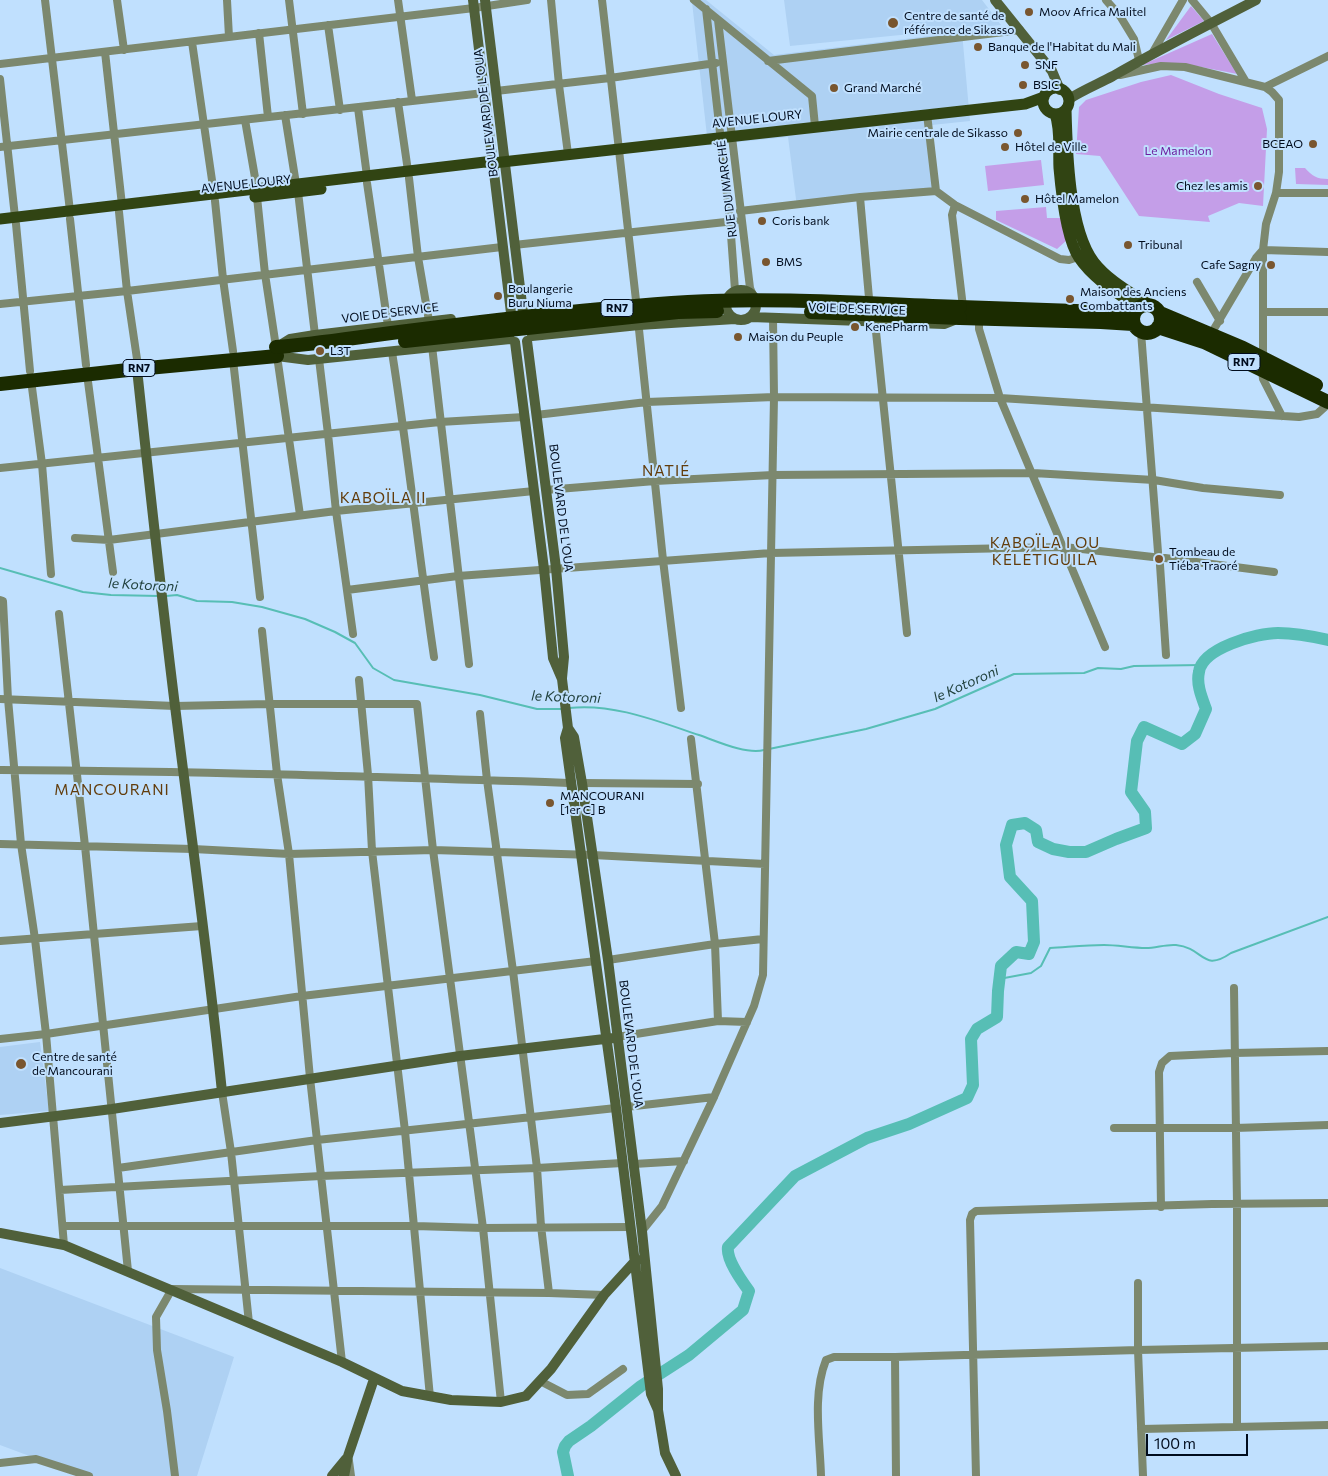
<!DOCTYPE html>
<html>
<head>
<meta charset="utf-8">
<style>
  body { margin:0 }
  #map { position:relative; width:1328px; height:1476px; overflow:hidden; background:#c0e0fe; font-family:Commissioner,sans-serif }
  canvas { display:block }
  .scale { position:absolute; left:1146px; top:1434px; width:102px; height:22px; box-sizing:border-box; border:2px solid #000c1d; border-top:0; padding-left:6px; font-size:15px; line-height:18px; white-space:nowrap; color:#000c1d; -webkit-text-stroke:4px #c0e0fe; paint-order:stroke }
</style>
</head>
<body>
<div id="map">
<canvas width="1328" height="1476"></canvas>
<div class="scale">100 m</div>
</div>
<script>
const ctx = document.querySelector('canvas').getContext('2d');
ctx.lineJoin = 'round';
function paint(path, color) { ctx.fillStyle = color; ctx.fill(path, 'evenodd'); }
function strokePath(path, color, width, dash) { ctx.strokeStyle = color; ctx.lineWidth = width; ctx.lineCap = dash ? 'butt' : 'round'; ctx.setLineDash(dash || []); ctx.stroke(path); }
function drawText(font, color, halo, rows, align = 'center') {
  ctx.font = font + ' Commissioner,sans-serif'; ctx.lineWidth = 4; ctx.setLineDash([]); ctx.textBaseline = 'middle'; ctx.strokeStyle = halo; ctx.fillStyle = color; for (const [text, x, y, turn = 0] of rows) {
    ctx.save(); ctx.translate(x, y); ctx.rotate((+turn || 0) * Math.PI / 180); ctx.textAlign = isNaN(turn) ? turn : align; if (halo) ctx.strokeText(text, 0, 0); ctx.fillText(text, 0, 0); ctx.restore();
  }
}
const built = new Path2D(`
  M689,0h17l68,55 188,-23 8,89 -38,4 4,66 -139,16 -9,-70 -80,8 -16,-143z
  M784,0h198l19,25 -211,21z
  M40,1042l9,69 -49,4v-68z
  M0,1268l234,89 -37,119h-114l-83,-31z`);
const green = new Path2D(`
  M1191,6l13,15 -38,19z
  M1212,34l25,40c-34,-7 -60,-13 -95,-9z
  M1171,75l48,19 43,14 5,21 -4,77 -24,-3 -31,13 2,6 -71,-6 -39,-60 -24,-2 3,-47 7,-7 55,-18z
  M1041,160l3,25 -56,6 -3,-25z
  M1295,168h10c7,8 12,11 23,11v6l-32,-1z
  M1046,207l1,11h17l3,22 -10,9 -61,-29v-9z`);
const stream = new Path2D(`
  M0,568l83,24 28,3 48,1
  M166,596l11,-1 20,6 35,1 30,5 43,12 30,13 20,11 18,25 21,12 86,15 57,14h24
  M569,708c44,-5 88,13 130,27 17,6 48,20 65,15
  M769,749l97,-20 69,-20 79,-35 70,-1 14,-5 23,1 13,-3 68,-1
  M999,979l32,-6 10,-7 9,-18c18,-1 36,-3 54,-3 14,0 28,3 42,3 10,0 20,-4 30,-3 29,3 26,28 55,8l97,-36`);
const river = new Path2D(`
  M568,1476l-5,-24 2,-6 4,-5 22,-15 50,-40 48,-31 54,-45 6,-19c-8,-11 -23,-32 -21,-44l67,-71 72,-38 42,-14 58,-26 6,-13 -2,-46 6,-10 20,-12 1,-26 3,-25 15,-14 13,2 5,-12 -2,-41 -22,-24 -4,-32 6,-20 13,-2 11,7 2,12 15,7 16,3h17l30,-13 30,-11 -1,-16 -14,-20 6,-51 7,-14 38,17 13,-10 11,-25c-4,-11 -10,-25 -7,-37 3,-24 58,-39 79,-39 17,0 33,3 50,7`);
const street = new Path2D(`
  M45,0l25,211
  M117,0l7,50
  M227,0l2,37
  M289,0l14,114
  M398,0l14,100
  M551,0l8,85 9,69
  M602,0l35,309
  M694,0l118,96 3,30
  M1106,0l14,16 14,23 5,21
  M1192,0l19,23 35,59
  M706,9l24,212 5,69
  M718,20l32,268 3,7
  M328,25l12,85
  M259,33l9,84
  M192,42l22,152
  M105,52l17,153
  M1153,52l30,-52
  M768,61l252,-31
  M0,64l474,-56 53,-8
  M1120,75l41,-9 24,1 80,20 7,5 7,8v72l-3,21 -10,31 -3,26v109
  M0,79l15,138
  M1265,87l63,-31
  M496,91l114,-13 106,-15
  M398,102l10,69
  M358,108l9,68
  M927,114l9,77
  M285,115l11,69
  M245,120l12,69
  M0,147l484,-54
  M409,178l9,79 11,64
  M367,183l21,143
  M298,192l17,143
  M1276,193h52
  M257,197l8,77 11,73
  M860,197l9,101
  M215,201l8,78 10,72
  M955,205l-3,10 11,92
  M740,211l120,-14 76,-6 19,14 105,54 9,1 9,-3
  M119,212l8,79 10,68
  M70,219l16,146
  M16,224l14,147
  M514,245l221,-24
  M1197,282l23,39
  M0,304l127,-13 375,-44
  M1263,312h65
  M979,318v11l21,69 105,249
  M638,320l25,240 18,148
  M875,322l32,311
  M1141,332l17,220
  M1211,334l45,-76 7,-8 65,2
  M432,346l37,318
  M392,352c16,101 27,204 42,305
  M277,356l23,159
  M319,359l9,75 8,77 17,123
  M233,360l27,237
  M1262,370l1,9 19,37
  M87,374l26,198
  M31,380l11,84 9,110
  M536,415l111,-13 127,-5 226,1 299,19 18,-3 11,-10
  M0,468l440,-46 84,-5
  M546,490l109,-9 118,-6 260,-2 121,7 49,8 77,7
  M75,538l34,2 227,-29 198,-20
  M1165,558l109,14
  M1160,565l6,90
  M347,590l111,-14 313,-23 293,-6 89,10
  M0,600l3,1 5,98 13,145 14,95 11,95 18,211
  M59,614l26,232 43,425
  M262,631l15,143 12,80 21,224 32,284
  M359,680l9,95 4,76 33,280 25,266
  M0,699l175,7 94,-2h148l16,146 50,378 18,174
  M480,714l7,66 26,191 24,197 4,58 8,67
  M691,739l24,205 3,77
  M0,770c191,1 381,7 572,13
  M582,783l116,1
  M0,844l193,5 96,5 144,-4 160,5 172,9
  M0,941l202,-15
  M608,960l107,-16 48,-5
  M1234,988l3,216v222
  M617,1037l101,-16 29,1
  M0,1039l46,-5 256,-38 294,-35
  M222,1092l9,60 18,171
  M626,1107l88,-10
  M1114,1128h121l93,-3
  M634,1164l50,-3
  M118,1168l199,-28 299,-32
  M60,1190l261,-14 216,-8 85,-5
  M1161,1207l-2,-135 3,-9 8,-7 64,-3 94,-2
  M63,1226h352l68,2 147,-1
  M642,1231l20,-25 52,-109 40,-91 9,-31 11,-578 -1,-79
  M1138,1283v67l5,126
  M895,1357l1,119
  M540,1381l27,14 21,-1 35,-25
  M1141,1429l187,-4
  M349,1461l2,15
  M0,1463l36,-4 53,17
  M175,1476l-8,-65 -10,-61 -1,-33 16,-28 377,4 55,2
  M821,1476c-1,-37 -9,-81 5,-116l8,-3h61l243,-7 190,-4
  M976,1476l-6,-256 2,-6 4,-3 236,-7 116,-1`);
const secondary = new Path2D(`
  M473,0l38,313
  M485,0l38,312
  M995,0l57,71 8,19
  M1069,99c14,-9 29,-15 44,-23 47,-27 95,-51 143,-76
  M726 305a15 15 0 1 1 30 0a15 15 0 1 1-30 0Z
  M751,317l193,7 10,-4
  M532,336l107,-11 96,-6
  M527,341l29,227 8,89 -2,21
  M515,342l29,227 9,89 9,21 6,49 -3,10 51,370 35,286 7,16
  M282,344l8,-5 25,-4 136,-16
  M277,356l31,4 202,-21
  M137,369c12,112 24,225 38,337 16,129 34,257 47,386
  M568,728l6,9 8,46 26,177 34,271 16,158v21l7,43 11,23
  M0,1123l112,-14 348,-53 153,-18
  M0,1233l64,12 278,117 60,29 49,9 50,2 25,-6 25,-27 53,-74 32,-35h2
  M332,1476l14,-17
  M344,1476l4,-20 26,-77`);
const primary = new Path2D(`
  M1043 101a13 13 0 1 1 26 0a13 13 0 1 1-26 0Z
  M1066,109c1,42 3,120 28,153 14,18 36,30 54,42
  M1055,114c6,17 3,36 4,54 2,23 7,71 20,90 14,21 38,35 59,49
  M255,197l66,-8
  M0,219l485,-57 8,1 532,-59 19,-7`);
const highway = new Path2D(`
  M1133 319a14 14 0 1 1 28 0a14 14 0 1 1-28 0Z
  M960,307l173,6
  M1160,313l83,35 73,37
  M960,318l141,4 32,2
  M1158,327l46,15 124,60
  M0,384l137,-15 140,-13`);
const highwayBridge = new Path2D(`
  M811,312l149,6
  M405,341l273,-29 39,-1
  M276,347c41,-3 82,-10 123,-15 96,-12 193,-24 289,-30 90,-5 182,2 272,5`);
const markers = [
  [1029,12,5,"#79562f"],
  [893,23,6,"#79562f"],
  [978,47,5,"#79562f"],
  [1025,65,5,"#79562f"],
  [1023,85,5,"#79562f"],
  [834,88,5,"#79562f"],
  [1018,133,5,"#79562f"],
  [1313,144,5,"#79562f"],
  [1005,147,5,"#79562f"],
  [1258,186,5,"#79562f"],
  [1025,199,5,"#79562f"],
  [762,221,5,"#79562f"],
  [1128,245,5,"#79562f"],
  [766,262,5,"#79562f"],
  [1271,265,5,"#79562f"],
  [498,296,5,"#79562f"],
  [1070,299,5,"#79562f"],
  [855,327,5,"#79562f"],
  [738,337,5,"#79562f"],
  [320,351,5,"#79562f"],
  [1159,559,5,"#79562f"],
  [550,803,5,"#79562f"],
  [21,1064,6,"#79562f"]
];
const shields = [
  [617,308,32],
  [1244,362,32],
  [139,368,32]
];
const shieldNames = [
  ["RN7",617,308],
  ["RN7",1244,362],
  ["RN7",139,368]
];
const poiNames = [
  ["Moov Africa Malitel",1039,12],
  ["Centre de santé de",904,16],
  ["référence de Sikasso",904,30],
  ["Banque de l'Habitat du Mali",988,47],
  ["SNF",1035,65],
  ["BSIC",1033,85],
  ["Grand Marché",844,88],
  ["Mairie centrale de Sikasso",1008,133,"right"],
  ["BCEAO",1303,144,"right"],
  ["Hôtel de Ville",1015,147],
  ["Chez les amis",1248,186,"right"],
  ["Hôtel Mamelon",1035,199],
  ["Coris bank",772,221],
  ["Tribunal",1138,245],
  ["BMS",776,262],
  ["Cafe Sagny",1261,265,"right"],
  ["Boulangerie",508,289],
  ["Buru Niuma",508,303],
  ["Maison des Anciens",1080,292],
  ["Combattants",1080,306],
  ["KenePharm",865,327],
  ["Maison du Peuple",748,337],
  ["L3T",330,351],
  ["Tombeau de",1169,552],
  ["Tiéba Traoré",1169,566],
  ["MANCOURANI",560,796],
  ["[1er C] B",560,810],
  ["Centre de santé",32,1057],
  ["de Mancourani",32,1071]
];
const streetNames = [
  ["BOULEVARD DE L'OUA",486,113,-97],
  ["AVENUE LOURY",757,119,-6],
  ["AVENUE LOURY",246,184,-6],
  ["RUE DU MARCHÉ",727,189,-97],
  ["VOIE DE SERVICE",857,309,2],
  ["VOIE DE SERVICE",390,313,-7],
  ["BOULEVARD DE L'OUA",561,508,83],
  ["BOULEVARD DE L'OUA",631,1044,83]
];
const parkNames = [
  ["Le Mamelon",1178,151]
];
const waterNames = [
  ["le Kotoroni",143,585,3],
  ["le Kotoroni",966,684,-24],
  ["le Kotoroni",566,697,2]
];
const quarterNames = [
  ["NATIÉ",666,471],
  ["KABOÏLA II",383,498],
  ["KABOÏLA I OU",1045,543],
  ["KÉLÉTIGUILA",1045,560],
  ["MANCOURANI",112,790]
];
paint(built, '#aed1f3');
paint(green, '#c49ee8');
strokePath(stream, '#57beb5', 2);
strokePath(river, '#57beb5', 12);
strokePath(street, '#7c886e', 8);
strokePath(secondary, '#50603a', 10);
strokePath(primary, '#314413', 11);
strokePath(highway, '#1b2b00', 14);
strokePath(highwayBridge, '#1b2b00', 14);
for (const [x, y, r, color] of markers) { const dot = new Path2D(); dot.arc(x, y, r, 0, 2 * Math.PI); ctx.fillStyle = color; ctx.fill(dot); strokePath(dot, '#c0e0fe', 2); }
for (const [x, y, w] of shields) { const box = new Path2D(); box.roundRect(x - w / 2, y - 8.5, w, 17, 4); ctx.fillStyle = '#c0e0fe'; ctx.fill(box); strokePath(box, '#000c1d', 1); }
drawText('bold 11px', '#000c1d', null, shieldNames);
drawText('12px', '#000c1d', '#c0e0fe', poiNames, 'left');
drawText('12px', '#000c1d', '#c0e0fe', streetNames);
drawText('12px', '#6d1f9f', '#c0e0fe', parkNames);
drawText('italic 14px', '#21413d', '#c0e0fe', waterNames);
ctx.letterSpacing = '1px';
drawText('15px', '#623c0b', '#c0e0fe', quarterNames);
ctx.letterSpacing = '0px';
</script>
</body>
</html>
